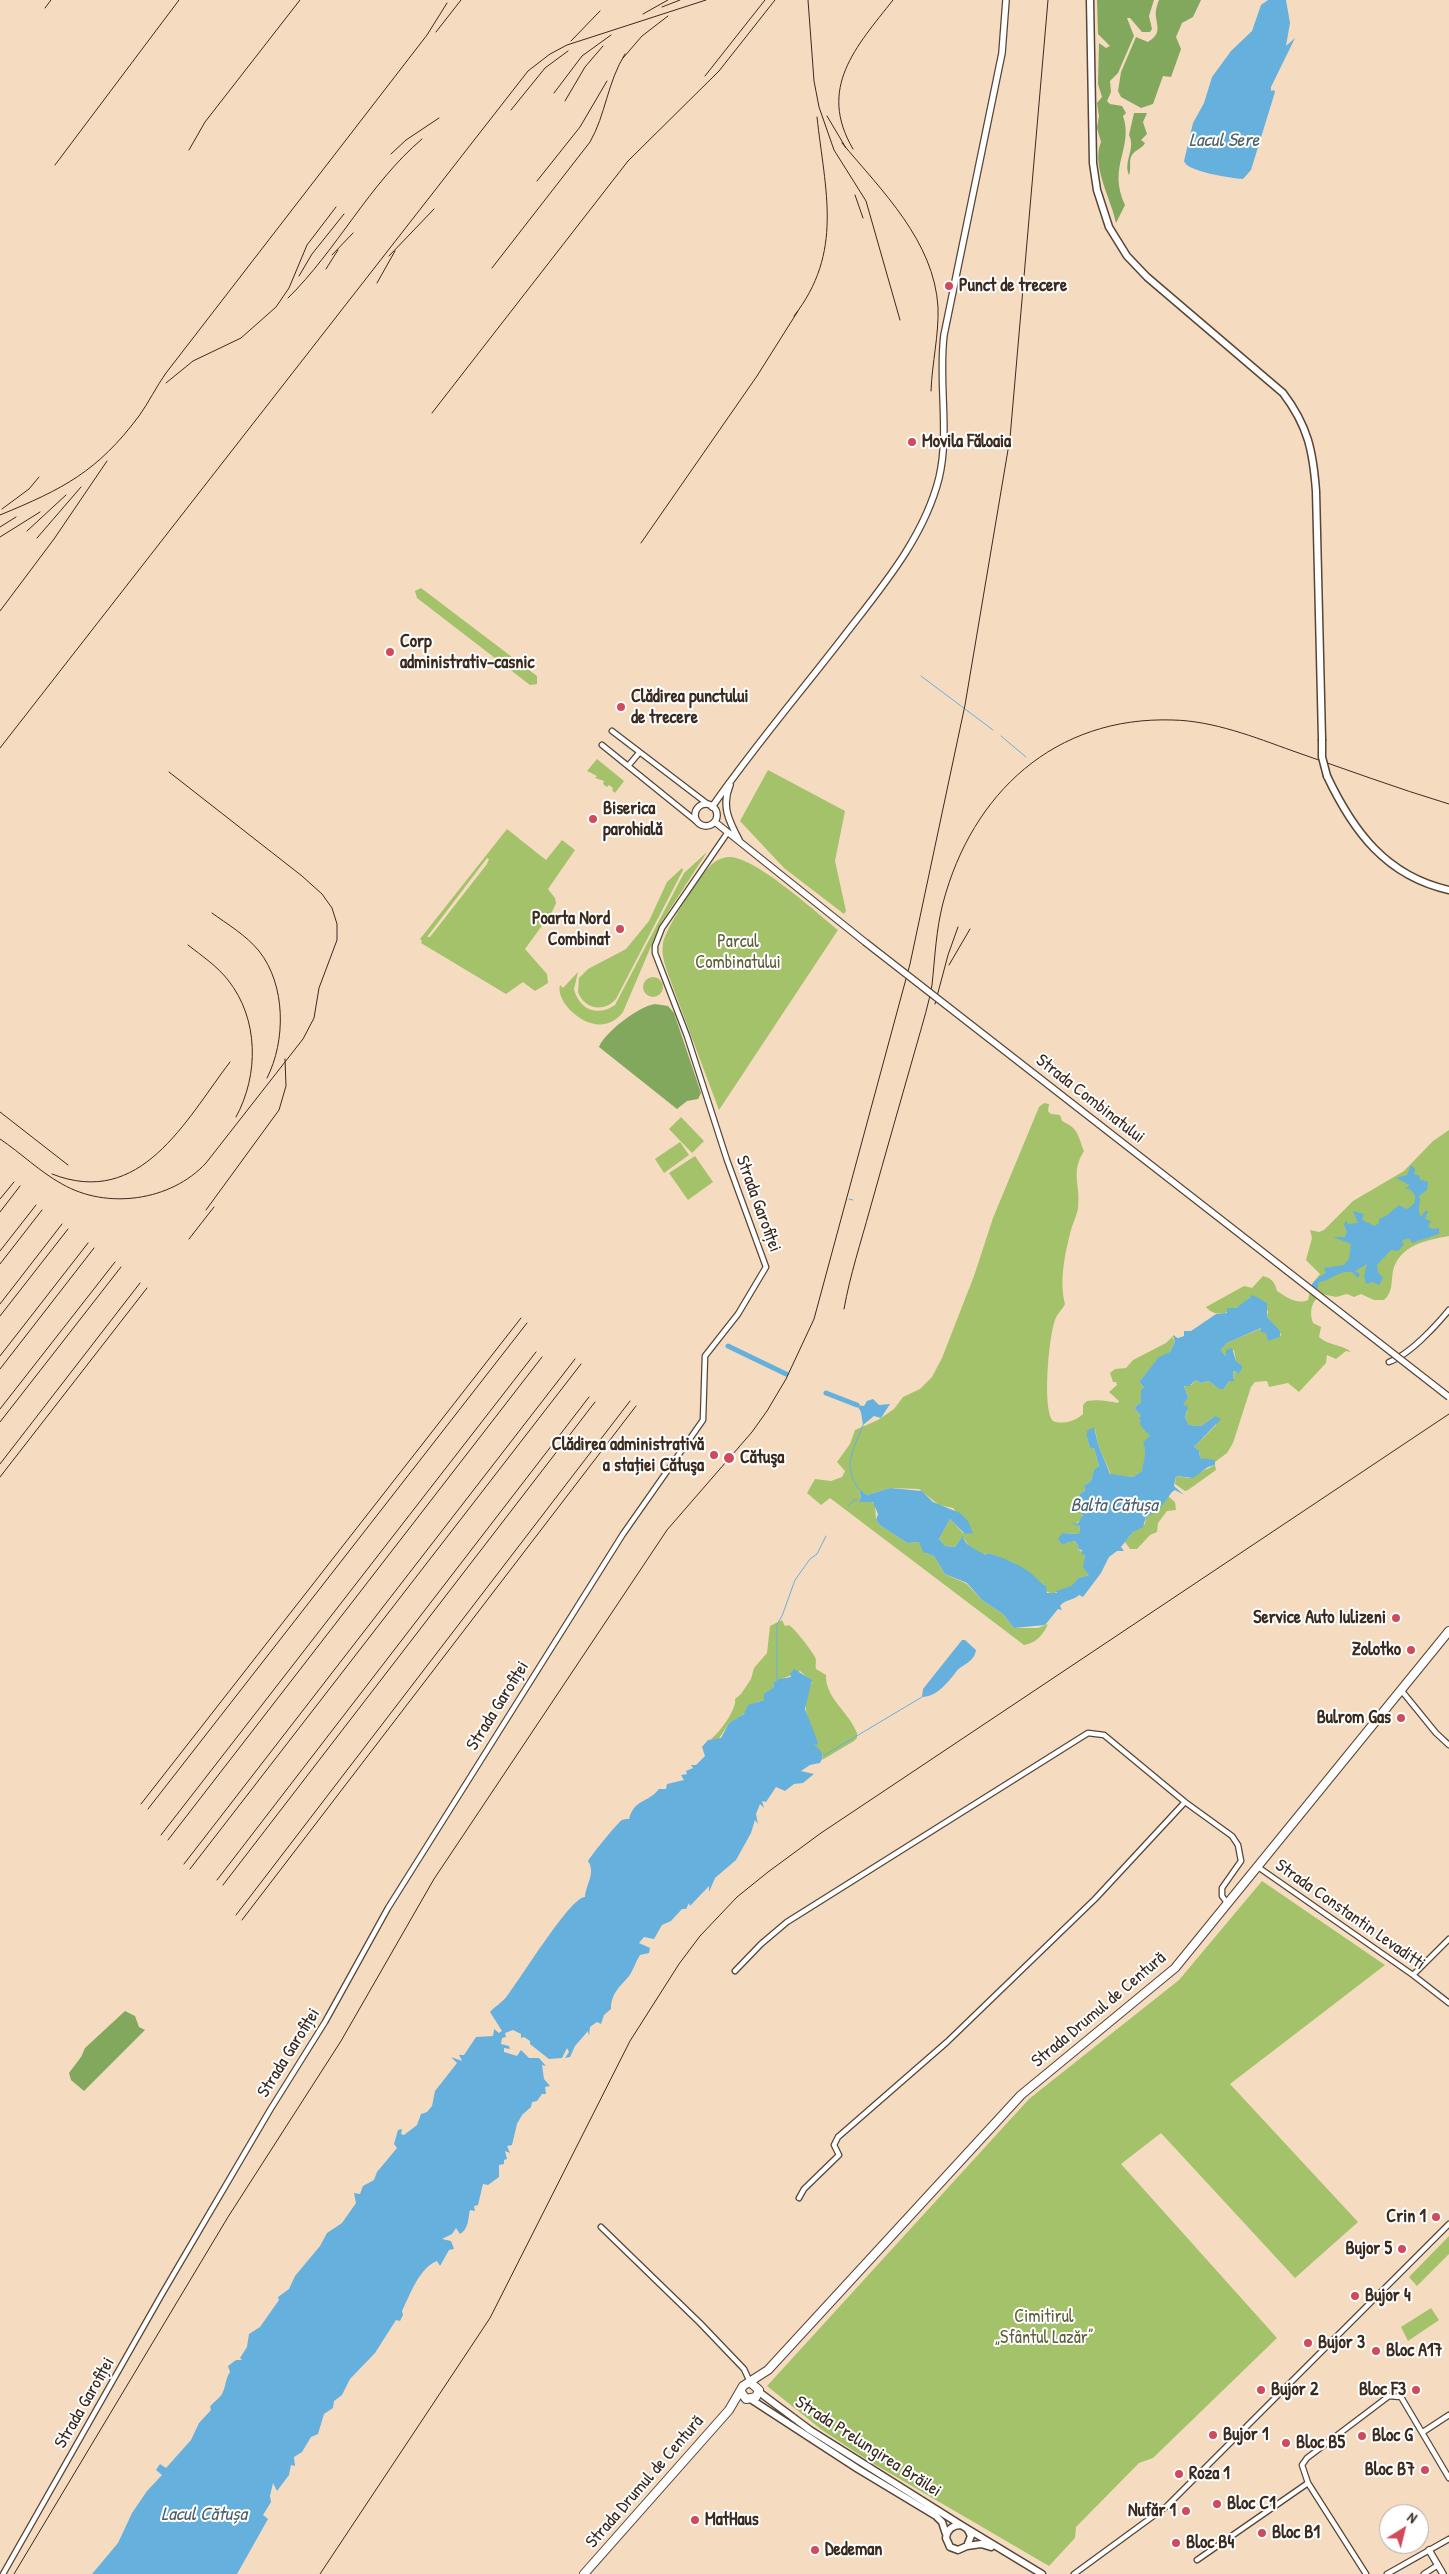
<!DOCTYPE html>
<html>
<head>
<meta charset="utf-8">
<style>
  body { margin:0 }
  #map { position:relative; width:1449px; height:2574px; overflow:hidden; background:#f5dcc1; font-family:"Patrick Hand",sans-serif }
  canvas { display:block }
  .north { position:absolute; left:1379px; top:2504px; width:50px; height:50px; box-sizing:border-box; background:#fff; border:1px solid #b1aaa5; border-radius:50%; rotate:36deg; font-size:14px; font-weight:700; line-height:20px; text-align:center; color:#3b2a1e }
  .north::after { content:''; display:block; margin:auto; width:18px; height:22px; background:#d1495b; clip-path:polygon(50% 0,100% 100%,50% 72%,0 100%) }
</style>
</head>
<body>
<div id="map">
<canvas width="1449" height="2574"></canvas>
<div class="north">N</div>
</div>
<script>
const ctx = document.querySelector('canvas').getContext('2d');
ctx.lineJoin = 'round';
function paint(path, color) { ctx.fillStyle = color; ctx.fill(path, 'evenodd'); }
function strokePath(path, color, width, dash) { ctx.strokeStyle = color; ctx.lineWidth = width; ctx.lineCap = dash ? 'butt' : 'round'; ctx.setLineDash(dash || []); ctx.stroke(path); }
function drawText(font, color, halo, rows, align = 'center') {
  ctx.font = font + ' "Patrick Hand",sans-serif'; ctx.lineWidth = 4; ctx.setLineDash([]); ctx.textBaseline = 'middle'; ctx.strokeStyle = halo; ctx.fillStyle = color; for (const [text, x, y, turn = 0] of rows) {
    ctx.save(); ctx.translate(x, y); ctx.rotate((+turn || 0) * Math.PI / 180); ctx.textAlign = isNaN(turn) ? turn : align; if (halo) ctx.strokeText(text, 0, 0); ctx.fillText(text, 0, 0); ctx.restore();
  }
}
const green = new Path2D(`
  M421,588l116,88v8l-7,1 -113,-87 -2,-7z
  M597,759l27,22 -9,12 -3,-3 1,-2 -4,-3 -2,2 -4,-3 1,-3 -9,-3 2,-2 -10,-5z
  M768,770l77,41 -10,50 11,50 -2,3 -60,-46 -44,-47z
  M507,829l39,31 16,-20 13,10 -27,39 7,9 1,5 -4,9 -27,37 22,25 1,9 -13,8 -12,-9 -17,12 -85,-51 1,-2 -2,-2zM487,858l2,1 -2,5 -57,73h-3z
  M707,852l-46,71 -38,89c-25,33 -69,-8 -63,-27l3,3 15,-16 -4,17c5,21 24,28 41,16l69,-132z
  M730,857c27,1 88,57 108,73l-119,180 -51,-136c-3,-10 -7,-20 -5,-30 2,-15 38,-70 49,-80 6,-5 12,-7 18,-7z
  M682,868l1,2 -67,129c-12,14 -32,10 -38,-7l1,-14 9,-9 38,-20 23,-28 18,-39z
  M643 987a10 10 0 1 1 20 0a10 10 0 1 1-20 0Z
  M1044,1103l5,1 -1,7 3,3 9,1 2,6c17,8 15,13 22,30 -14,22 -3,34 -6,57 -1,7 -5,15 -7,22 -6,23 -12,51 -6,74 -3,6 -8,10 -10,16 -6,16 -13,89 -2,101 9,4 23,0 30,-7v-9l4,-4c11,-2 22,0 31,2l1,-2 -10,-9 8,-7 -1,-3h-3l-3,-9 5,-4 11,-1 7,-8 33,-17 8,-8 2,2h-4l3,5 -5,10 -17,13 -14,17 5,5 -3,15 -7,6 7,8 -2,4 11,15 -8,36 -9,6 -22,-2 -13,-31 -3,-15 -8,9 3,10h4l5,18 -5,5 -3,10 -7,5 1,5 -6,3 5,9 -6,8 5,2 -1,6 -7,5 5,2 -1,8 -17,-1 4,10 9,-2 4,6 -2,2 8,4 -1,9 5,13 -11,3 -3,7 -23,9 -6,-3v-5l-32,-23 -27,-10 -2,2 -14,-6 -8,-12 -8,10 -10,-1 -6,-7 11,-20 13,14 9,-1 -19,-24 -14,-3 -20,-16 -29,-1 -23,7 -8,-5 3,12 8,-1 5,3 1,16 4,5 27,18 12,-1 7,11 8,3 11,18 22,10 15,16 21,14 11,14h24l10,-4c-5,11 -12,19 -24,21l-194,-147 -9,7 -14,-12 8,-14 16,2 11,-4 3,-6 -8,-9 13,-18 5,-14 23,-10 16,-11 9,-12 17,-8 12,-12 10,-19 32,-82 19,-58 46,-111z
  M681,1117l23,24 -12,12 -23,-24z
  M1449,1130v106c-22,4 -50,9 -56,35 -2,11 0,21 -9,29h-10l-13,-6 -7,3 -7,-3 -11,3 -14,-3c-11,7 -13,18 -9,29l8,4 -2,10c10,9 25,8 32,15l-5,-1 -10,8 -9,-4 -1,8 -27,29 -11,-9 -19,4 -2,-6 -12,1 -4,5 -18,56 -6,10 -12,9 -15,-4 -1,-8 -5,-3 22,-22 -1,-9 -14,10 -12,-1 -4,-7 2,-6 -5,-7 6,-8 -4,-12h7l5,-5 4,3 9,-2 10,8h5l5,-8 5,-2 -1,-8 4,1 6,-6 -7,-5 -2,-11 -8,6 -7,-6 8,-7 35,-15 12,10 6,-1 1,-3 -14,-17 1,-6 -18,-14c-11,11 -31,25 -44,10l38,-21 8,2 11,-12c9,2 12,7 14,15 9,6 20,14 31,9l4,-16 8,-10 -14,-14 6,-22 -2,-8 9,2 5,-2 29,-29 51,-30 29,-30z
  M680,1142l9,13 -25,18 -9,-14z
  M695,1156l18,26 -25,18 -19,-27z
  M1215,1465l1,5 -28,20 -3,1 -10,-7 1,-8 13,2z
  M1168,1496l7,6 1,8 -9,1 -9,12 -1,9 -7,3 -13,14h-7l-5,-7 8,-10 12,-8 1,-7z
  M782,1620l3,6 4,-1c6,4 23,26 26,32 2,3 0,8 1,12l10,6c-1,23 23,37 31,58v5l-3,3 -32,19 1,-4 -10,-13 6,2c-10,-25 -20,-36 -7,-63l-12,-11c-9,6 -18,6 -27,12l1,4 -9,7 -1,6 -7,2 -17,15 -11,6 -11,17 -7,-1c9,-7 26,-30 24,-40l6,-5 10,-15 3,-11 13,-15 3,-27z
  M1262,1881l123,84 -155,119 128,138 -63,56 -134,-145 -40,31 156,174 -124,120 -14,5 -63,64 -1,11 -26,28 -180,-105 -47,-31 -55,-44 262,-287 150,-119z
  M1449,2236v18l-32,32 -8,-9z
  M1431,2308l8,12 -31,21 -7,-14z`);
const forest = new Path2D(`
  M1097,0h57l-5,16 3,13 -2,3h-8l-12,-14h-3l7,18 -16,37 -8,8 1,11 -4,9 3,3 12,2 4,7 -3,3c11,32 -16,50 2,89l-9,18c-5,-25 -25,-57 -15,-81l-4,-14 2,-12 -2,-13 5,-6 -4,-13 1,-41 7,5 4,-2 -12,-12z
  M1159,0h42l-8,17 -11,6 -6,14 5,12 -10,28 -8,-1 -10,28 -12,4 -20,-11 -3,-6 3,-19 15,-35 12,5c12,-8 10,-12 8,-25 -1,-5 1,-12 3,-17z
  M1134,113h13l-4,9 4,12 -6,6 4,3c-3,6 -9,6 -13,12 -4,6 0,13 -3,20 -6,-13 7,-27 0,-40z
  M655,1004l13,2 6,7 27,80 -3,6 -11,2 -10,8 -78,-62c5,-14 40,-41 56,-43z
  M125,2011l10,5 4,11 6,3 -61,61 -13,-11 -2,-7 12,-16 4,-9z`);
const water = new Path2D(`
  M1268,0h18l4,23 -4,23 9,-8 -24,49v4l3,-1 1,2 -24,78 -8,9c-12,-1 -56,-7 -59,-18l9,-38 11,-20 8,-26 19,-26 21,-20 9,-26z
  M1411,1165l4,4 -1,5 6,2 -1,3 9,3 -1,8 -8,6c3,7 -3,13 2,21l4,-6h3l-3,8 6,2 -3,5 4,3 7,-1v6l-27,9 -3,-5 -6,2 -1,2 2,2 -6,7 -7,-1 -14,15 1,7 5,6 -4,7 -6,-3 -7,2 -2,-9 3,-11 -12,7 5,3 -2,4 -6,-6c-14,-2 -21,9 -33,10l-3,13 -5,-1c-2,-12 7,-16 15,-21l-2,-5 20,-3 5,-6 2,-15 -18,-7h12l2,-5 -3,-8 2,-3 2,3 10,-1 -5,-12 11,3 -2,6 13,6 4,-3v-4l7,-3 13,-11 7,4c13,-4 12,-19 -1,-21l5,-3 -14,-7 11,-3z
  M1253,1295l14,8v14l13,14v6l-12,4 -2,-8 -5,-1v-4l-34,15 -7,7 6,6v-6l6,-2 4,13 7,5 -5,9 -1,-3 -4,-1 1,10h-5l-5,8h-5l-10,-8 -9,2 -4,-3 -7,6h-5l4,11 -5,8 5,1 -3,12 4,7 12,1 14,-10 6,3 -27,28 5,3 1,8 15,2v5l-7,2 -15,11 -17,-2 -2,10 10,9 -9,-5 -3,2 -14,19 -12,6 -3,10 -10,5 -12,15 3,4h-7l-8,6 -8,16 -18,24 -4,-2c-6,6 -14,4 -19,11l2,4 -4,-1 -13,16 -31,3 -11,-14 -21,-14 -15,-17 -22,-9 -11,-18 -11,-4 -4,-10 -12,1 -27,-18 -4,-5 2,-6 -5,-12h-14l2,-4 -2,-9 8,6 23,-7 32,3 11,11 27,11 8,8 5,12 -8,1 -15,-15 -11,20 6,7 10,1 8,-11c3,12 14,13 22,19l2,-2c15,4 31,11 41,18 6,4 11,11 18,15l1,7h10l-1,-2c10,-4 17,-3 22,-13l11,-3 -6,-8 2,-13 -3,1v-5l-5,-1 2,-2 -4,-6 -13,3 -4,-5 4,-6 17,1 1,-8 -8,-2 6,-1 5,-8 -6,-6 7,-6 -5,-9 6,-3 -1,-5 7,-5 3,-11 5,-4 -5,-18h-4l-3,-10v-7l7,-4 4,17 12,30 23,3 9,-6c1,-10 6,-19 1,-29l7,-6 -9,-10 -2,-8 2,-2 -7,-8 7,-6v-11l3,-4 -5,-5 20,-25 11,-5 5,-10 -2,-6 5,2 6,-2v-5h7l25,-17 11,-1v-5h9z
  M873,1399l6,6 11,-1 -9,14 -7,-2 -11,9 -2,-13 -4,-7 7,1 3,-5z
  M962,1640h3l11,10c-2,13 -14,14 -20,22 -8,10 -19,25 -34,25l1,-8z
  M794,1669l18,11 -7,29 14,36 -5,-1c6,6 12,10 6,19l-10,2 -9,6 13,3 -11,9 -9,1 -9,7 -9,-4 -10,15 -4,-1 2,7 -4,-4 -4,10 2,10 -3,-4 -4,13 -15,27 -21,18 -6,14v-6l-19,20 -1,-3 -3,6h-4l-11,12 -9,4 -8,14 -10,-2 -5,6 11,5 -1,5 -9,2c-4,6 -7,16 -11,21 -9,11 -18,17 -18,33l-7,6 -3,9 -4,-2 -7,5 -1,9 -1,-5 -13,15 -5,11 -5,1 4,-6 -2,-4 -5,10 -13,1 -19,-15v-3l-6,-4 -3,1v-4l-8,-4 -8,3 1,4 -4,1 -1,6 8,2 1,3 -6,-1v4l13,4 4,-6 8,8h10l7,8 -4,-1 2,14 6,7 -5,1 1,7h-4l-5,7 -5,1 -1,5 -9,8 -5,9 -5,21 -5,1 3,7 -5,-2 2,8 -3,1v4l-5,1v12l-11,8 -5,-1 -5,21 -4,1 1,5 -5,-1c-2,8 -1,19 -10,24l-4,-6 -4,6 -10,5 9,2 3,8 -5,1 -9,16 -3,-5c-18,7 -27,34 -35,50l1,4 -3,6 -4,-1 -21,33 -25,26 -8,16 -8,6 -1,7 -9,6 -6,20 -7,3 -9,15 -8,5 1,9 -4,-1 -2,10 -12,16 -4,-8 -3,13 1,6 -8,13 5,4 -31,55h-145l26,-31 14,-30 15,-22 15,-16 -6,-5 4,-6 6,4 25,-28 8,-17 12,-13 -1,-3c3,-5 8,-7 12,-13 4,-7 3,-15 8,-22l-2,-6 8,-6h6l-2,-2 7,-11 2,-13 11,-7 19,-27 -1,-3 11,-8 6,-13 25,-30 7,-13 15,-10 14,-20 -2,-10 6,1 3,-8 11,-6 3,-8 20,-24 -3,-4 4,-14 4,-1 -1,5 3,1 13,-10 4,-11 6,-2 5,-6 3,-15 22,-28 -6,-6 11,4 -3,-6h5l12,-18 17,-1 1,-7 5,4 3,-2 -12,-19c5,-6 12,-9 17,-16 12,-15 64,-100 78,-99 1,-13 11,-24 3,-36 2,-4 30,-39 34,-41 2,-1 5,-1 7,-1 6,-21 18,-15 30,-30h7l1,-5 17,-4 -3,-5 6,-1 -1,-3 7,-3 -2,-3h5l9,-9 -3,-9 6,-7 13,-2 8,-15 15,-9 4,-9 16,-5v-6l10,-7 -1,-4 6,-4 12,-2 -1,-3z`);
const stream = new Path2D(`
  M921,676l72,54
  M1001,736l25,21
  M849,1199l4,1
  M859,1489c-18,-24 -5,-39 4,-64
  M848,1506l6,-6h4
  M777,1679v-55l5,-8 13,-36 15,-21 7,-5 9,-18
  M823,1756l99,-59`);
const canal = new Path2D(`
  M728,1346l58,28
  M826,1393l31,12`);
const minor = new Path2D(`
  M612,731l97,74
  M602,745l94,76
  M628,766l11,-13
  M1389,1362c20,-7 46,-35 60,-52
  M1401,1690l35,43 13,12
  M1258,1867l155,108 36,28
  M735,1971l26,-27 26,-22 301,-189 16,2 81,67 47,34 6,9 3,16 -19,27v8l6,8
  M1413,1975l36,-36
  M799,2198l5,-9 35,-34 -5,-10 4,-8 109,-95 148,-143 90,-97
  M601,2227l99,96 44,46 6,13
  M1423,2432l26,-17
  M1308,2483l58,91
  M1197,2560l111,-77 -6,-18 5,-7 82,-62 12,1 48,81
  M3,2574l159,-280 108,-184 55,-88 63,-114 235,-374 80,-114 2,-64 33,-42 28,-47 -39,-107 -40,-124 -32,-83v-7l7,-18 66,-96
  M1074,2574l93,-68 282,-282
  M1387,2574l62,-35
  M1424,2574l14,-9`);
const tertiary = new Path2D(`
  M730,785c-9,21 -1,36 9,55
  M695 815a11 11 0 1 1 22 0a11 11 0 1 1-22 0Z
  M712,807c41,-59 88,-114 132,-171 37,-48 80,-98 95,-158 11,-47 -1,-96 5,-143l58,-282 4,-53
  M715,822l150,120
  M1429,2550l14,24`);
const secondary = new Path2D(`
  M1090,0l3,163 4,27 12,37 18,29 20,21 136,116c25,33 30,58 33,98l6,248
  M1327,776c26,55 59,100 122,114
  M759,2392l51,38 151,95
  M752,2400l106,69 78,47 6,6 4,12
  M968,2530l3,6 -4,10 -9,4 -8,-3 -4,-9c1,-8 6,-13 15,-13l81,49
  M967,2546l14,-2 10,3`);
const trunk = new Path2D(`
  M741,2392l5,7 10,-2 3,-7 -8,-7
  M584,2574l145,-164 14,-24 25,-16 253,-275 154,-127 274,-337`);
const rail = new Path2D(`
  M808,0l6,81 5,26 15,43 32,51 34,119
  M662,7l18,-7
  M45,8l6,-8
  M643,14l25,-14
  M436,32l25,-32
  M571,41l29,-30
  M623,58l19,-22 26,-20
  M705,76l60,-76
  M554,93l28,-37 29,-21
  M565,101l20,-34 18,-21
  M511,110l34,-42 23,-17
  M827,116l19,32
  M842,143c40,48 92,98 96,164 1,28 -6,56 -7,84
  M853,149c-36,-61 3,-102 40,-149
  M189,150l16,-28 95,-122
  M391,154l15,-14 33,-22
  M55,165l124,-165
  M537,181l43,-54 27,-46
  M855,195l8,23
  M332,255l21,-22
  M389,256l45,-47
  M492,268l98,-126c16,-28 17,-59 35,-88
  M326,269l12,-19
  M299,276l13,-22 32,-40
  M377,283l18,-32
  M288,298c49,-48 81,-114 134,-159
  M794,316c50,-64 31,-125 23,-199
  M166,383l27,-22 48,-23 35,-31 13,-19 18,-43 29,-38
  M432,413l196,-252 91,-90 56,-71
  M2,509l27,-20 10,-12
  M0,515c63,-26 97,-43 139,-99 10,-14 17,-29 27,-43l261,-338 20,-32
  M0,527l16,-10
  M27,531l39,-36
  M0,537l40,-25
  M37,538l44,-51
  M641,543l116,-167 41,-65
  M0,611l54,-72 53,-78
  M0,748l528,-677 22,-17 17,-9 139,-45
  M212,913c15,11 34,22 47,38 27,34 27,90 8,127
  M188,945c14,11 29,21 40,35 31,39 31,95 8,137
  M949,965l21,-36
  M935,1004l13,-49 10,-28
  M0,1112l68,53
  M0,1139c21,14 40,33 62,45 45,26 109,17 144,-21l97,-124 11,-21 5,-30 18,-48v-16l-5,-16 -10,-14 -20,-18 -133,-104
  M52,1174c89,35 133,-53 178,-112
  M0,1199l14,-17
  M206,1210l73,-100 7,-24 -1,-27
  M0,1212l20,-26
  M189,1239l25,-32
  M0,1251l36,-46
  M0,1264l42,-54
  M0,1304l62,-80
  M844,1309c6,-34 17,-67 26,-100 16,-57 32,-113 48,-169 5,-18 11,-37 14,-55 3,-28 4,-55 11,-82 29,-110 112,-187 230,-183 41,1 81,17 120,31 52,18 103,37 156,53
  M0,1316l68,-87
  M0,1356l88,-113
  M0,1369l94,-121
  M0,1409l115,-147
  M0,1422l121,-155
  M0,1464l140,-181
  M0,1477l147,-189
  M141,1804l380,-486
  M148,1809l379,-486
  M161,1835l375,-483
  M168,1840l374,-483
  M184,1864l391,-505
  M190,1869l391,-505
  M217,1880l372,-483
  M223,1885l372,-483
  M236,1915l394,-514
  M242,1920l394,-514
  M14,2574l214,-357 113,-176 93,-162 233,-349 85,-98 15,-21 19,-32 28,-60 96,-355 55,-259 45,-267 38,-438
  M320,2574l170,-256 140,-277 49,-77 21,-28 37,-39 31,-25 53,-39 628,-419`);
const tertiaryBridge = new Path2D(`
  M865,942l584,455`);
const secondaryBridge = new Path2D(`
  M1322,739v18l5,19`);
const markers = [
  [949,286,5,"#d1495b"],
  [912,442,5,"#d1495b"],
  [390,652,5,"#d1495b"],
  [621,707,5,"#d1495b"],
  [593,819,5,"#d1495b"],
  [620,929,5,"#d1495b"],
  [714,1455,5,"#d1495b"],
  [729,1458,6,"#d1495b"],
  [1396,1618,5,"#d1495b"],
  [1411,1650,5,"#d1495b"],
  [1401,1718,5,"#d1495b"],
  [1436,2217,5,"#d1495b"],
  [1402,2249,5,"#d1495b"],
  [1355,2296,5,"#d1495b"],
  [1308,2343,5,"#d1495b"],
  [1376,2351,5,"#d1495b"],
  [1261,2390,5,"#d1495b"],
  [1416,2390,5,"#d1495b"],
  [1213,2435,5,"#d1495b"],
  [1362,2436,5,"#d1495b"],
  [1286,2443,5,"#d1495b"],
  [1425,2470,5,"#d1495b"],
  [1179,2474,5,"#d1495b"],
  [1217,2504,5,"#d1495b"],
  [1186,2511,5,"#d1495b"],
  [695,2520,5,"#d1495b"],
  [1262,2533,5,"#d1495b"],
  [1176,2543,5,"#d1495b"],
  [815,2550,5,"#d1495b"]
];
const poiNames = [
  ["Punct de trecere",959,286],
  ["Movila Făloaia",922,442],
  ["Corp",400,642],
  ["administrativ-casnic",400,663],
  ["Clădirea punctului",631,697],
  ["de trecere",631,718],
  ["Biserica",603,809],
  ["parohială",603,830],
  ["Poarta Nord",610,919,"right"],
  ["Combinat",610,940,"right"],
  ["Clădirea administrativă",704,1445,"right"],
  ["a stației Cătuşa",704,1466,"right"],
  ["Cătuşa",740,1458],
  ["Service Auto Iulizeni",1386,1618,"right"],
  ["Zolotko",1401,1650,"right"],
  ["Bulrom Gas",1391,1718,"right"],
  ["Crin 1",1426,2217,"right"],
  ["Bujor 5",1392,2249,"right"],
  ["Bujor 4",1365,2296],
  ["Bujor 3",1318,2343],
  ["Bloc A17",1386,2351],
  ["Bujor 2",1271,2390],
  ["Bloc F3",1406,2390,"right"],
  ["Bujor 1",1223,2435],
  ["Bloc G",1372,2436],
  ["Bloc B5",1296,2443],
  ["Bloc B7",1415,2470,"right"],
  ["Roza 1",1189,2474],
  ["Bloc C1",1227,2504],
  ["Nufăr 1",1176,2511,"right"],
  ["MatHaus",705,2520],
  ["Bloc B1",1272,2533],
  ["Bloc B4",1186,2543],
  ["Dedeman",825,2550]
];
const parkNames = [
  ["Parcul",738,942],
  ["Combinatului",738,963],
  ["Cimitirul",1044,2317],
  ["„Sfântul Lazăr”",1044,2338]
];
const streetNames = [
  ["Strada Combinatului",1090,1099,38],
  ["Strada Garofiței",758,1204,70],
  ["Strada Garofiței",498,1706,-58],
  ["Strada Constantin Levaditti",1350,1915,35],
  ["Strada Drumul de Centură",1099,2010,-40],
  ["Strada Garofiței",289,2053,-58],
  ["Strada Garofiței",85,2403,-60],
  ["Strada Prelungirea Brăilei",868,2447,33],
  ["Strada Drumul de Centură",645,2482,-49]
];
const waterNames = [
  ["Lacul Sere",1224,141],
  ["Balta Cătușa",1114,1506],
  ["Lacul Cătușa",204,2515]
];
paint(green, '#a3c26a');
paint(forest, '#82a85e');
paint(water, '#66b0de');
strokePath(stream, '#66b0de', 1);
strokePath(canal, '#66b0de', 5);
strokePath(minor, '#574536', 7);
strokePath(tertiary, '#574536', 8);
strokePath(secondary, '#574536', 9);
strokePath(trunk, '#574536', 10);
strokePath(minor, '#fff', 4.5);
strokePath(tertiary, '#fff', 5.5);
strokePath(secondary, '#fff', 6);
strokePath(trunk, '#fff', 8);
strokePath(rail, '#3b2a1e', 1);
strokePath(tertiaryBridge, '#574536', 8, []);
strokePath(secondaryBridge, '#574536', 9, []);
strokePath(tertiaryBridge, '#fff', 5.5);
strokePath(secondaryBridge, '#fff', 6);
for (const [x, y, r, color] of markers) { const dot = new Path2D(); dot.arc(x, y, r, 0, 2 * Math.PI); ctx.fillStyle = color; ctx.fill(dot); strokePath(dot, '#fff', 2); }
drawText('bold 18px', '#3b2a1e', '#fff', poiNames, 'left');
drawText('18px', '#5f5f39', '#fff', parkNames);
drawText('18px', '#3b2a1e', '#fff', streetNames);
drawText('italic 19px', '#4c606b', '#fff', waterNames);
</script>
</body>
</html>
